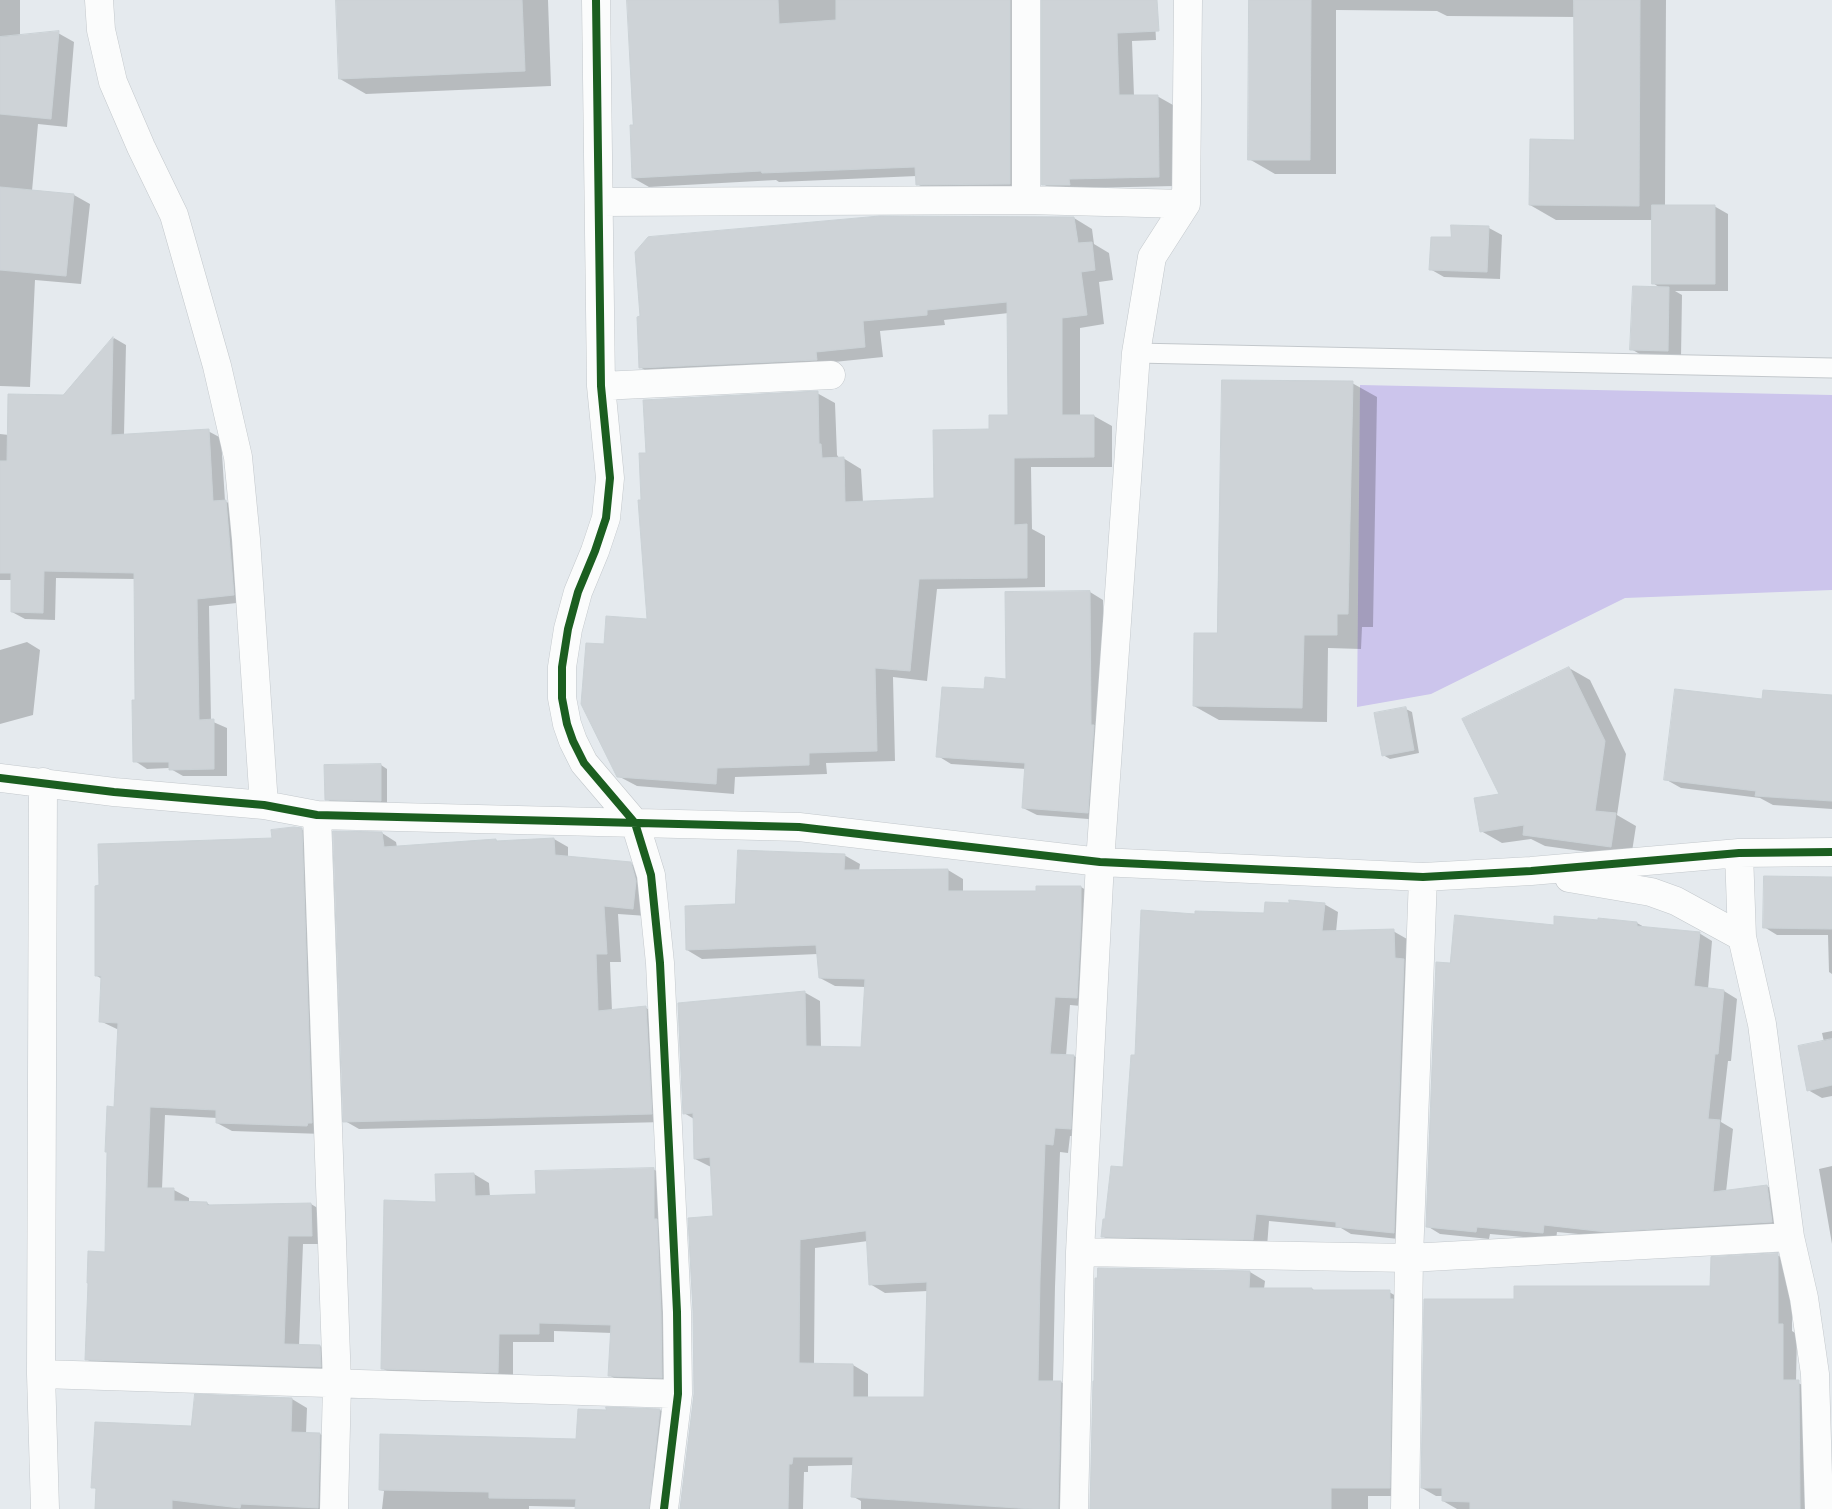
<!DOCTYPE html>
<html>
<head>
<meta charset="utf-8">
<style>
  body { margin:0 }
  canvas { display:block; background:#e5eaee }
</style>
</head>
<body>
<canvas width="1832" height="1509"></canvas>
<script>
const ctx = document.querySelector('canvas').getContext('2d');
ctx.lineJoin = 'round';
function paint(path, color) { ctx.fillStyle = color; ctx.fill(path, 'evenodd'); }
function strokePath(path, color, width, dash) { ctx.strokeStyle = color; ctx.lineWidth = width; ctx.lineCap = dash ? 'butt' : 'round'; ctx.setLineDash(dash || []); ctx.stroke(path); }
const green = new Path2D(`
  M1360,385l472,10v195l-207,8 -194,96 -74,13z`);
const shadow = new Path2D(`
  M0,0h20v36l38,-3 16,9 -7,85 -29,-3 -6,67 42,4 16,9 -9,80 -46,-4 -5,107 -30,-1z
  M337,0h211l3,86 -185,8 -26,-15z
  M629,0h401l-4,193h-93l-16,-9v-8l-138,6 -3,-2 -127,7 -16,-9 1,-52z
  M1043,0h111l2,40 -24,1 2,55h23l16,9 2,81 -91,2 -25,5 -16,-9z
  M1250,0h416l-1,206h49l14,8v77h-53l7,4 -1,63 -36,-1 -14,-8 29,-61 -7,-5 1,-63h-98l-26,-15 45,-64 1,-124 -129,-1 -10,-5 -101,-1v164h-61l-26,-15z
  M1074,218l18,11 2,15 15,9 4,27 -14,2 5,42 -24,4v88h14l18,10v41h-81l1,62 13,7v51l-108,2 -10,92 -34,-4 2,84 -69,2 1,11 -92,3 -1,17 -97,-8 -19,-10 -13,-130 43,-26 -5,-119 4,-47 170,-61 18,10 2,52 2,3h4l18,11 2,33 72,-3 55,-68 19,-14v-104l-65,7 1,5 -65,6 3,26 -49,5v8l-176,8 -18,-11z
  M1489,228l13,7 -2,44 -56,-2 -14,-8 22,-31z
  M114,338l12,7 -2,90 84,-4 13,7 4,63 14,8 7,93 -37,4 2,115 16,7v48h-44l-14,-8 -22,1 -12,-8 2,-60 -2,-122 -79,-1 -1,42 -30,-1 -13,-7 1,-32h-13v-146l9,1 54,-39z
  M1352,383l25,14 -4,230h-11l-1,22 -33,-1 -1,74 -108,-2 -25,-14 24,-71z
  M1090,592l13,8 1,132 -3,88 -64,-5 -14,-7 3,-39 -75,-5 -13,-8 47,-65 22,-11z
  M27,642l13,8 -7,65 -33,9v-74z
  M1569,668l21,12 36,74 -9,61 19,11 -5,32 -86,-12 -14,-7 -29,4 -21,-12z
  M1832,697v112l-59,-4 -13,-7 -79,-10 -16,-9 98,-79z
  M1406,709l6,3 7,41 -29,6 -7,-4z
  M381,765l6,4v35l-55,-2 -6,-3z
  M301,829l16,9 6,296 -91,-3 -15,-8v-5l-52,-3 -3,74 12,1 15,8v5h18l4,3 100,-2 15,9 1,31h-24l-4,102h21l15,9 1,20 -234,-7 -16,-9 20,-106 13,-223 -19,-9 2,-42 -5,-3 177,-137z
  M382,833l14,9 1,5 99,-7 2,2 56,-3 14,8v10l62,6 15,9 2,44 -29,-2 3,48h-11l2,49 34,-3 14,8 6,106 -307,7 -14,-8z
  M844,855l16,9 -1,7 89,-1 15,9v14l75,-1 43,-5 15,9 -4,111 -22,-2 -4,51h8l15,9 -3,72 -16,-1 -2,17 -8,-1 -5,135 -2,95h8l15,9 -2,118h-213v-8l-9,-5 2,-31 -46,1v6h-4l-1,37h-122l34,-292 -4,-50 -16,-8 -1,-40 -10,-6 120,-121 16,9 1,46 41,1 4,-61 -31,-1 -15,-8 -2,-24 -116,5 -15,-9 50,-45zM868,1241l2,43 15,9 43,-2 -3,107h-57v-24l-15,-9h-39l1,-117z
  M1832,878v96l-3,-2 -1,-37h-51l-13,-8z
  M1324,904l14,8 -2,20 57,-1 14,8 1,301 -57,-6 -10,-6 -72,-7 -2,26 -151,-3 -14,-8 22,-68 12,-112 60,-140 69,-2z
  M1599,919l38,4 9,5 53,5 13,8 -4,48 16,2 13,8 -6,62h-3l-7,61 12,7 -7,63 41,-6 13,8 5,35 -165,9 -63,-6 -1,8 -66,-6 -1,5 -49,-5 -13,-8 24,-261 104,-39 44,-4z
  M1832,1031v65l-10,2 -14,-8 16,-48 -2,-9z
  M1832,1166v78l-13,-75z
  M653,1169l16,9 8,208 -53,-2 -15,-9 3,-42 -58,-2v11h-41v39l-116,-4 -15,-9 55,-165 -1,-28 38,-1 15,9 1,14 47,-1z
  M1777,1255l15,8v68l5,3 -1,48 17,8 4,119h-360l-14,-8v-5h-7l-14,-8 93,-187 196,-14z
  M1099,1269l151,3 15,9 -1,8h48l4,2 73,1 16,9v195h-37v13h-277z
  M292,1399l15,9 -1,26h14l15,9 -1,66h-237l1,-19 -5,-3 99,-59z
  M607,1409l53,1 15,9 -11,90h-88v-2l-47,-1v3h-147l2,-18 -4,-1 197,-50 30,-29z`);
const building = new Path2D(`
  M336,0h186l3,71 -186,8z
  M627,0h151l1,24 57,-4v-20h174v184l-94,1 -1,-18 -153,6 -1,-2 -129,7 -2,-53h3z
  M1042,0h115l2,31 -42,2 2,62h39l1,82 -90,2 1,6h-28z
  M1249,0h62l-1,160h-62z
  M1574,0h66l-1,206 -110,-1 1,-66 44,1z
  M59,31l-8,88 -51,-5v-77z
  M0,187l74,7 -8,82 -66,-6z
  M1652,205h63v79h-63z
  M880,216l194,1 4,26 14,-1 3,28 -14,2 6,43 -25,3v97h32v42l-80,1v67l13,-1v54l-108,1 -9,92 -35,-3 2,83 -68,2v12l-92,3 -1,16 -99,-7 -36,-73 5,-61 18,1 2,-28 41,3 -9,-119h3l-2,-47h7l-3,-53 175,-9 1,53h2l1,14 22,-1 1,45 89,-4 -1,-68 56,-1v-14h19l-1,-113 -80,8v5l-64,6 2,26 -49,5 1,8 -178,8 -2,-51 3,-1 -5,-64 13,-15z
  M1451,225l38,1 -2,46 -58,-2 2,-33h20z
  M1633,286l36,1 -1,64 -38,-1z
  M113,337l-2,98 98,-6 4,72 13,-1 8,95 -37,4 2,121 15,-1v50l-45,1v-8h-36l-1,-62h3l-1,-127 -90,-2 -1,42 -32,-1v-39h-11v-112h7l1,-67 55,1z
  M1222,380l131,1 -5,233h-11v21h-33l-2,73 -109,-2 1,-73h23z
  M1090,591l1,134h3l-6,88 -66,-5 3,-45 -89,-6 6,-70 42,2 1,-12 21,2 -1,-87z
  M1569,667l36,74 -10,70 21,2 -5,34 -88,-12 1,-10 -44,7 -6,-34 25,-4 -37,-75z
  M1675,689l87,10 1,-9 69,5v106l-77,-5 1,-5 -92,-11z
  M1406,707l8,43 -32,6 -8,-43z
  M381,764v37l-56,-1 -1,-35z
  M294,827l8,1 10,295h-4l-1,3 -91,-3v-13l-66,-3 -3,81h27v13l33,1v3l104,-2 1,33h-24l-4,108 36,1 1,22 -236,-7 3,-77h-1l1,-32 17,1 2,-100h-2l2,-46 7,1 4,-84 -19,-1 2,-46h-6v-90l4,-1 -1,-41 174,-6 -1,-8z
  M333,831l49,1 2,15 112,-8v2l58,-3 1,17 76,7 5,19 -3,28 -29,-3 3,48h-11l2,57 48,-5 6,108 -309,8z
  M738,850l107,4 -1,16 104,-1v22h88v-5h45v36l-4,76 -22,-1 -5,57 24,1 -3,74 -16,-1 -2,17 -8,-1 -5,134 -2,103h23l-3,128h-25l-182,-12 2,-40h-60l-1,7h-3l-1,45h-108l14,-115 -1,-83 -5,-93 25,-2 -3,-59 -16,2 -1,-46 -10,1 -5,-111 127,-12 1,55 55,1 4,-68 -46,-1 -3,-33 -130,5 -1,-44 50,-2zM866,1231l3,54 58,-3 -3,115h-71v-33l-54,-1 1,-123z
  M1764,876l68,1v52l-69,-1z
  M1289,900l36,3 -3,28 72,-2 1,29 9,1 -10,274 -58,-6v-5l-80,-8 -3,26 -152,-3 2,-18h2l6,-53 12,1 8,-112h4l6,-145 54,4v-3l69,2 1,-11 24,1z
  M1455,915l99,10v-9l44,4v-2l39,4v4l63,6 -6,54 30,4 -6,64h-3l-7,65 12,1 -7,72 54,-7 5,37 -166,10 -62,-7 -1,8 -66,-6 -1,5 -50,-5 10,-265 14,1z
  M1832,1039v46l-25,6 -9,-45z
  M654,1168v51h3l4,93 1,66 -54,-2 3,-51 -72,-2v11h-40l-1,39 -117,-4 3,-169 52,2 -1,-28 39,-1 1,23 61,-2 -1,-23z
  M1778,1253v71h5v56h16l1,129h-330v-7l-28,-1v-13h-21l3,-189h90v-13h196l1,-29z
  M1098,1268l152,3 -1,17h63v2h78v9h3l-3,189h-59v21h-241l3,-128h1l1,-103h2z
  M195,1394l97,4 -1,34 29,1 -2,75 -77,-4 -1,4 -68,-8v9h-77l1,-21h-5l4,-66 96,4z
  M606,1407l54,2 -11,100h-74l1,-10 -87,-1v-6l-110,-2 1,-56 196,5 2,-30 28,1z`);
const lane = new Path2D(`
  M1136,353l696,15`);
const street = new Path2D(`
  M99,0l2,30 12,52 28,65 33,68 43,151 21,91 8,82 18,266
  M596,0l5,386 9,92 -4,40 -11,33 -17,41 -10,37 -6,38v31l5,26 6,17 11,22 51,60 16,52 9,88 17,349 1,82 -14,115
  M1026,200v-200
  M599,202l427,-2 160,4
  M601,386l230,-11
  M0,778l114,14 150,13 53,10 482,12 301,35 323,15 108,-6 208,-18 93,-1
  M43,782l-2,592 4,135
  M317,815l20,569 -3,125
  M1739,853l3,84 20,87 28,213 14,61 11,76 4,135
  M1569,878l82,14 25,9 66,36
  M1080,1252l329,6 381,-21
  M41,1374l637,20
  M1074,1509l6,-257 20,-390 36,-509 16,-96 34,-53 2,-204
  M1405,1509l4,-251 14,-381`);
const cycleway = new Path2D(`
  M596,0l5,386 9,92 -4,40 -11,33 -17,41 -10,37 -6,38v31l5,26 6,17 11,22 51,60 16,52 9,88 17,349 1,82 -14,115
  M0,778l114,14 150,13 53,10 482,12 301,35 323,15 108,-6 208,-18 93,-1`);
paint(green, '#ccc5ec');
paint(shadow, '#0003');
paint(building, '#ced3d7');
strokePath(building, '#cbd2d6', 1);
strokePath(lane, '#c3c8cc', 21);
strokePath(street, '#c3c8cc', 29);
strokePath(lane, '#fbfcfc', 19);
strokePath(street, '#fbfcfc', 28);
strokePath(cycleway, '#1b5e20', 8);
</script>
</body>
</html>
